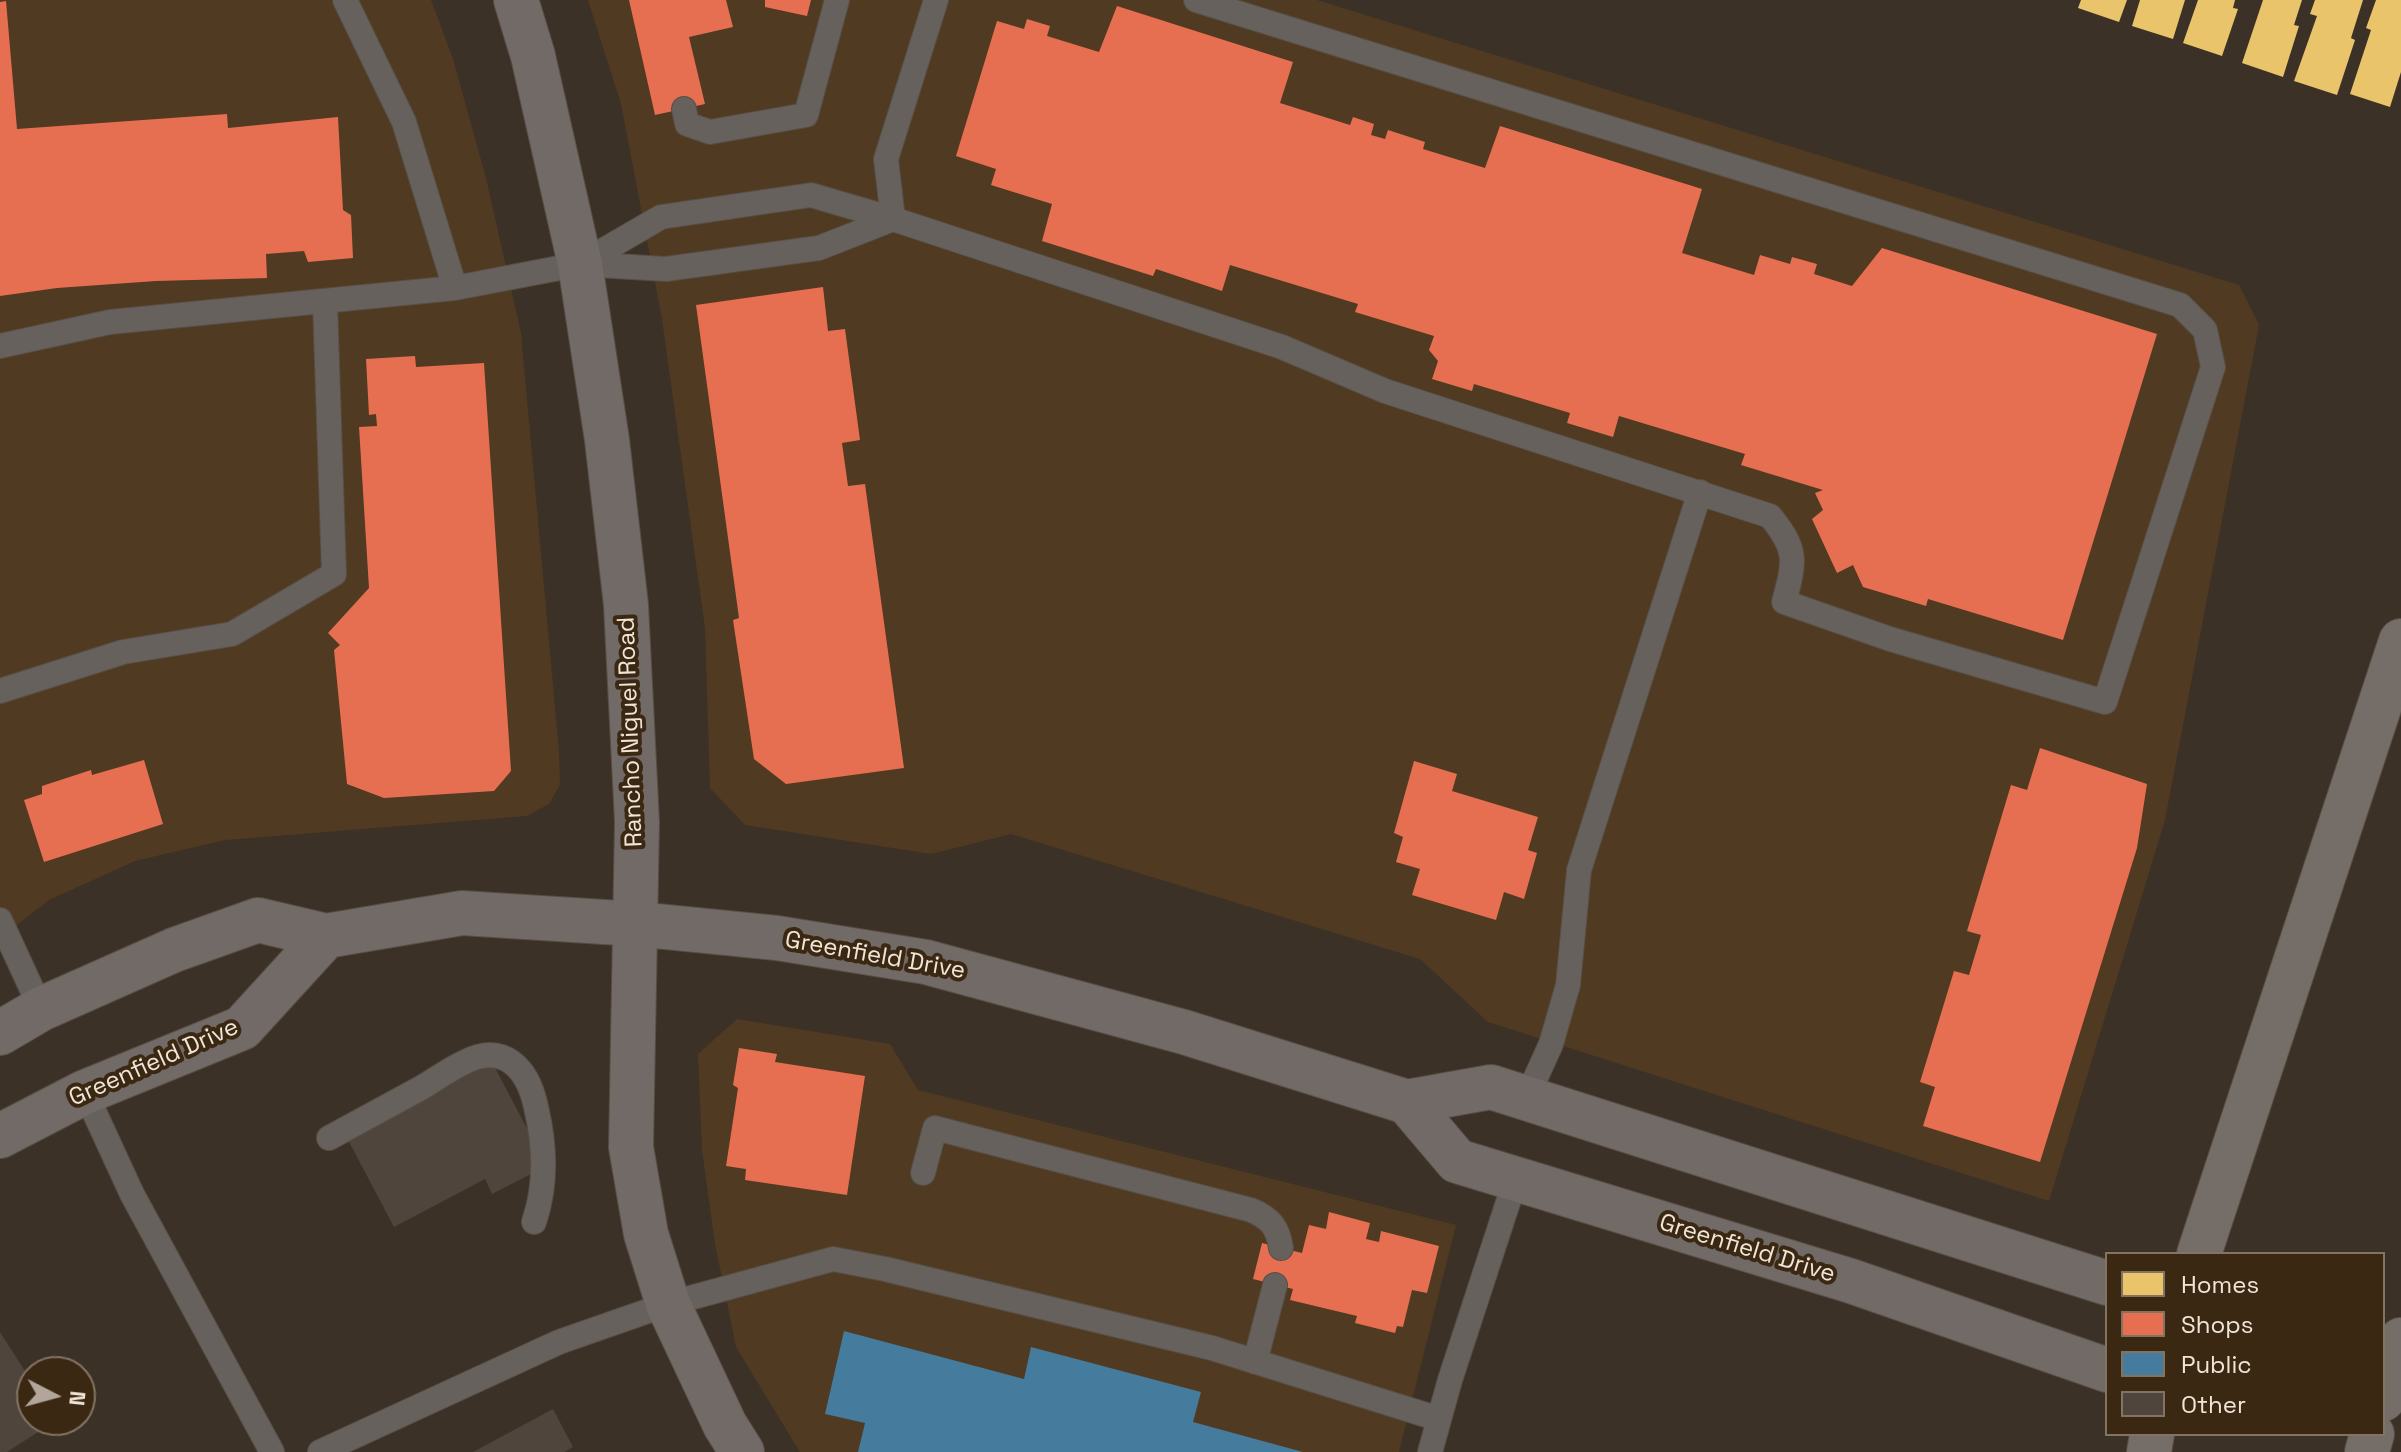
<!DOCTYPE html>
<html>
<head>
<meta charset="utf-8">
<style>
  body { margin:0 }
  #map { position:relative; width:2401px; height:1452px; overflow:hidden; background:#3c3126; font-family:"Space Grotesk",sans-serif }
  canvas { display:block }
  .legend { position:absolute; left:2105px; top:1252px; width:280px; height:184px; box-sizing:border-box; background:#3a2813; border:2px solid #837462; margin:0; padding:10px 14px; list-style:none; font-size:24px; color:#f1e5d8 }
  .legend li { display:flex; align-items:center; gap:16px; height:40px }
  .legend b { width:40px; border:2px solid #837462 }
  .north { position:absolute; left:16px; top:1356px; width:80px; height:80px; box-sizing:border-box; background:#3a2813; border:2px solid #837462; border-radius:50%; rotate:96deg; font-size:22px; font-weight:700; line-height:32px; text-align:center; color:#f1e5d8 }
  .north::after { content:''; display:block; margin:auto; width:28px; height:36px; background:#b2a69a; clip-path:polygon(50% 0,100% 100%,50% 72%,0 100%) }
</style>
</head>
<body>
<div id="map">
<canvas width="2401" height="1452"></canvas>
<ul class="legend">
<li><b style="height:22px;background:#e9c46a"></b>Homes</li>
<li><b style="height:22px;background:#e76f51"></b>Shops</li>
<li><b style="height:22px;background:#457b9d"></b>Public</li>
<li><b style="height:22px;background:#4f453d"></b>Other</li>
</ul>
<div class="north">N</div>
</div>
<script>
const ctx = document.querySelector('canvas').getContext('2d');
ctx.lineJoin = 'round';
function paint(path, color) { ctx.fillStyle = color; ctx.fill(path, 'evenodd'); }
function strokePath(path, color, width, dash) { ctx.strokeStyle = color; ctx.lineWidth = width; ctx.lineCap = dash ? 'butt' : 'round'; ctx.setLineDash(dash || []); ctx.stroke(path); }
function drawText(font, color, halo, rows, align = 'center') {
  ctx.font = font + ' "Space Grotesk",sans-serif'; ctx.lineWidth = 8; ctx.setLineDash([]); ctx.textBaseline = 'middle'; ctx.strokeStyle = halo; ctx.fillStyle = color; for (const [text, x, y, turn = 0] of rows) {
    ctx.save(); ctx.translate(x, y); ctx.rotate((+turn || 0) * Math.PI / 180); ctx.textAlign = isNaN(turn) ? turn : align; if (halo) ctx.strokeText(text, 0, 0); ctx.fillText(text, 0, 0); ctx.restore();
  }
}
const built = new Path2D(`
  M0,0h431l22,59 33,119 35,155 38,418 1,34 -11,19 -22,12 -302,24 -90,21 -86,39 -49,38z
  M588,0h729l922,285 20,40 -94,495 -116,381 -561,-179 -68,-63 -409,-125 -80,20 -186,-29 -35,-37 -5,-160 -43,-309 -41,-215z
  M737,1019l153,25 28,46 538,135 -57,227h-599l-64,-105 -21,-103 -13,-94 -4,-96z`);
const homes = new Path2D(`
  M2081,0h46l-8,22 -41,-14z
  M2140,0h45l-12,39 -41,-13z
  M2198,0h37l-2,8 5,1 -16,47 -39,-13z
  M2263,0h39l-8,25 5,1 -16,51 -41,-14z
  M2315,0h48l-12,38 4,2 -18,55 -43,-14 23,-65 -7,-2z
  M2376,0h25v72l-11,35 -40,-13 21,-64 -5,-2z`);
const shops = new Path2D(`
  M629,0h97l7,27 -44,10 16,67 -50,11z
  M765,0h46l-4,16 -42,-9z
  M6,1l11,128 210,-15 1,14 110,-11 5,93 8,5 2,43 -45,4 -4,-11 -38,3 1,24 -111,3 -99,7 -57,8v-294z
  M1117,6l176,56 -13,41 70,22 3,-8 21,7 -3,11 14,4 3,-9 37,12 -2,7 62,19 15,-42 202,63 -20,64 72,22 6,-20 30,9 2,-7 25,7 -3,10 38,12 30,-38 275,86 -94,306 -135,-41 -2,7 -63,-19 -10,-22 -16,8 -25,-54 11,-9 -8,-17 8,-3 -82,-25 4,-11 -126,-38 -6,21 -46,-14 3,-10 -96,-29 -2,7 -40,-12 6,-18 -9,-11 5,-14 -79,-24 3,-8 -128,-39 -8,26 -66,-22 -3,7 -111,-35 10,-37 -61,-19 5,-16 -40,-13 41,-135 27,8 3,-10 23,7 -3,10 52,16z
  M823,287l5,44 17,-2 15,111 -18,3 6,43 17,-2 39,284 -118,16 -32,-25 -21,-139 6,-2 -43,-313z
  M415,356l1,11 68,-4 27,408 -17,20 -110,7 -37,-14 -13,-134 6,-5 -12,-12 41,-45 -10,-161 18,-1 -1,-12 -7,1 -3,-56z
  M2040,748l107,36 -10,64 -97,314 -117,-36 12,-39 -15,-5 34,-111 15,4 12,-40 -14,-4 44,-146 16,5z
  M144,760l19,64 -119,38 -20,-62 18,-6v-8l49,-16 1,5z
  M1414,761l43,13 -5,17 86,26 -10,33 9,3 -13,46 -20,-7 -8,28 -84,-25 8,-26 -24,-7 7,-25 -9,-4z
  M739,1048l38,6 -2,8 90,14 -18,119 -102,-15 1,-11 -20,-3 12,-78 -5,-3z
  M1329,1212l41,11 -4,16 13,3 2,-11 58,15 -12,47 -15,-3 -9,37 -6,-1 -2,7 -40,-10 2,-7 -67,-16 3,-11 -40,-10 9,-36 40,10 7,-28 17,4z`);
const public = new Path2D(`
  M844,1331l180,48 7,-32 170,45 -8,30 110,30h-445l7,-29 -40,-9z`);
const building = new Path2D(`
  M492,1062l48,91 -10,5 7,13 -45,23 -7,-15 -91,48 -47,-89z
  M0,1332l32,50v38h25l-50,32h-7z
  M553,1409l20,38 -9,5h-91z`);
const lane = new Path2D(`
  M345,0l59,122 51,166
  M684,109l3,15 23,8 96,-17 31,-115
  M893,219l-7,-60 50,-159
  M580,264l81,-47 150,-22 82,24 389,128 103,44 385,125c28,34 25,45 14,86l106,37 215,63 108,-335 -8,-37 -25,-25 -984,-305
  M0,346l110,-24 345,-34 125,-24 86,5 153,-21 74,-29
  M0,691l123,-39 109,-18 102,-60 -9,-272
  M0,920l41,89
  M85,1092l47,102 140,258
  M1527,1097l24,-53 17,-59 11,-115 121,-378
  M329,1138c31,-17 61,-33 92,-50 14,-8 27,-18 42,-25 41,-22 65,6 73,44 9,38 11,77 -2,115
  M923,1173l12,-45 316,82c19,8 27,17 30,38
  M1255,1362l20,-77
  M320,1452l239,-110 109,-38 165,-45 52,10 327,79 227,71
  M1430,1452l20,-72 66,-202`);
const secondary = new Path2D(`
  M516,0l17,56 47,208 27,176 19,165 11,217 -6,325 15,87 22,70 57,121 17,27
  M0,1033l41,-24 133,-59 84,-30 68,16 136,-23 174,11 141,14 149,24 258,70 223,70 84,-15 616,196
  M1407,1102l50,59 394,120 256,89
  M0,1136l85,-44 157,-64 84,-92`);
const highway = new Path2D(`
  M2199,1254l202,-613
  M2383,1399l18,-59
  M2149,1452l3,-18
  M2367,1452l5,-18`);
const streetNames = [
  ["Rancho Niguel Road",631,732,-92],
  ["Greenfield Drive",875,956,10],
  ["Greenfield Drive",154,1063,-24],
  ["Greenfield Drive",1747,1249,17]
];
paint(built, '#503a21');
paint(homes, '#e9c46a');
paint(shops, '#e76f51');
paint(public, '#457b9d');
paint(building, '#4f453d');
strokePath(lane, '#574e44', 26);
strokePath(secondary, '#574e44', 46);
strokePath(highway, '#574e44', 46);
strokePath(lane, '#66615c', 24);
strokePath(secondary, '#716a66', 44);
strokePath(highway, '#756d67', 44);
drawText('24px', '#f1e5d8', '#3a2813', streetNames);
</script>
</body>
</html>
